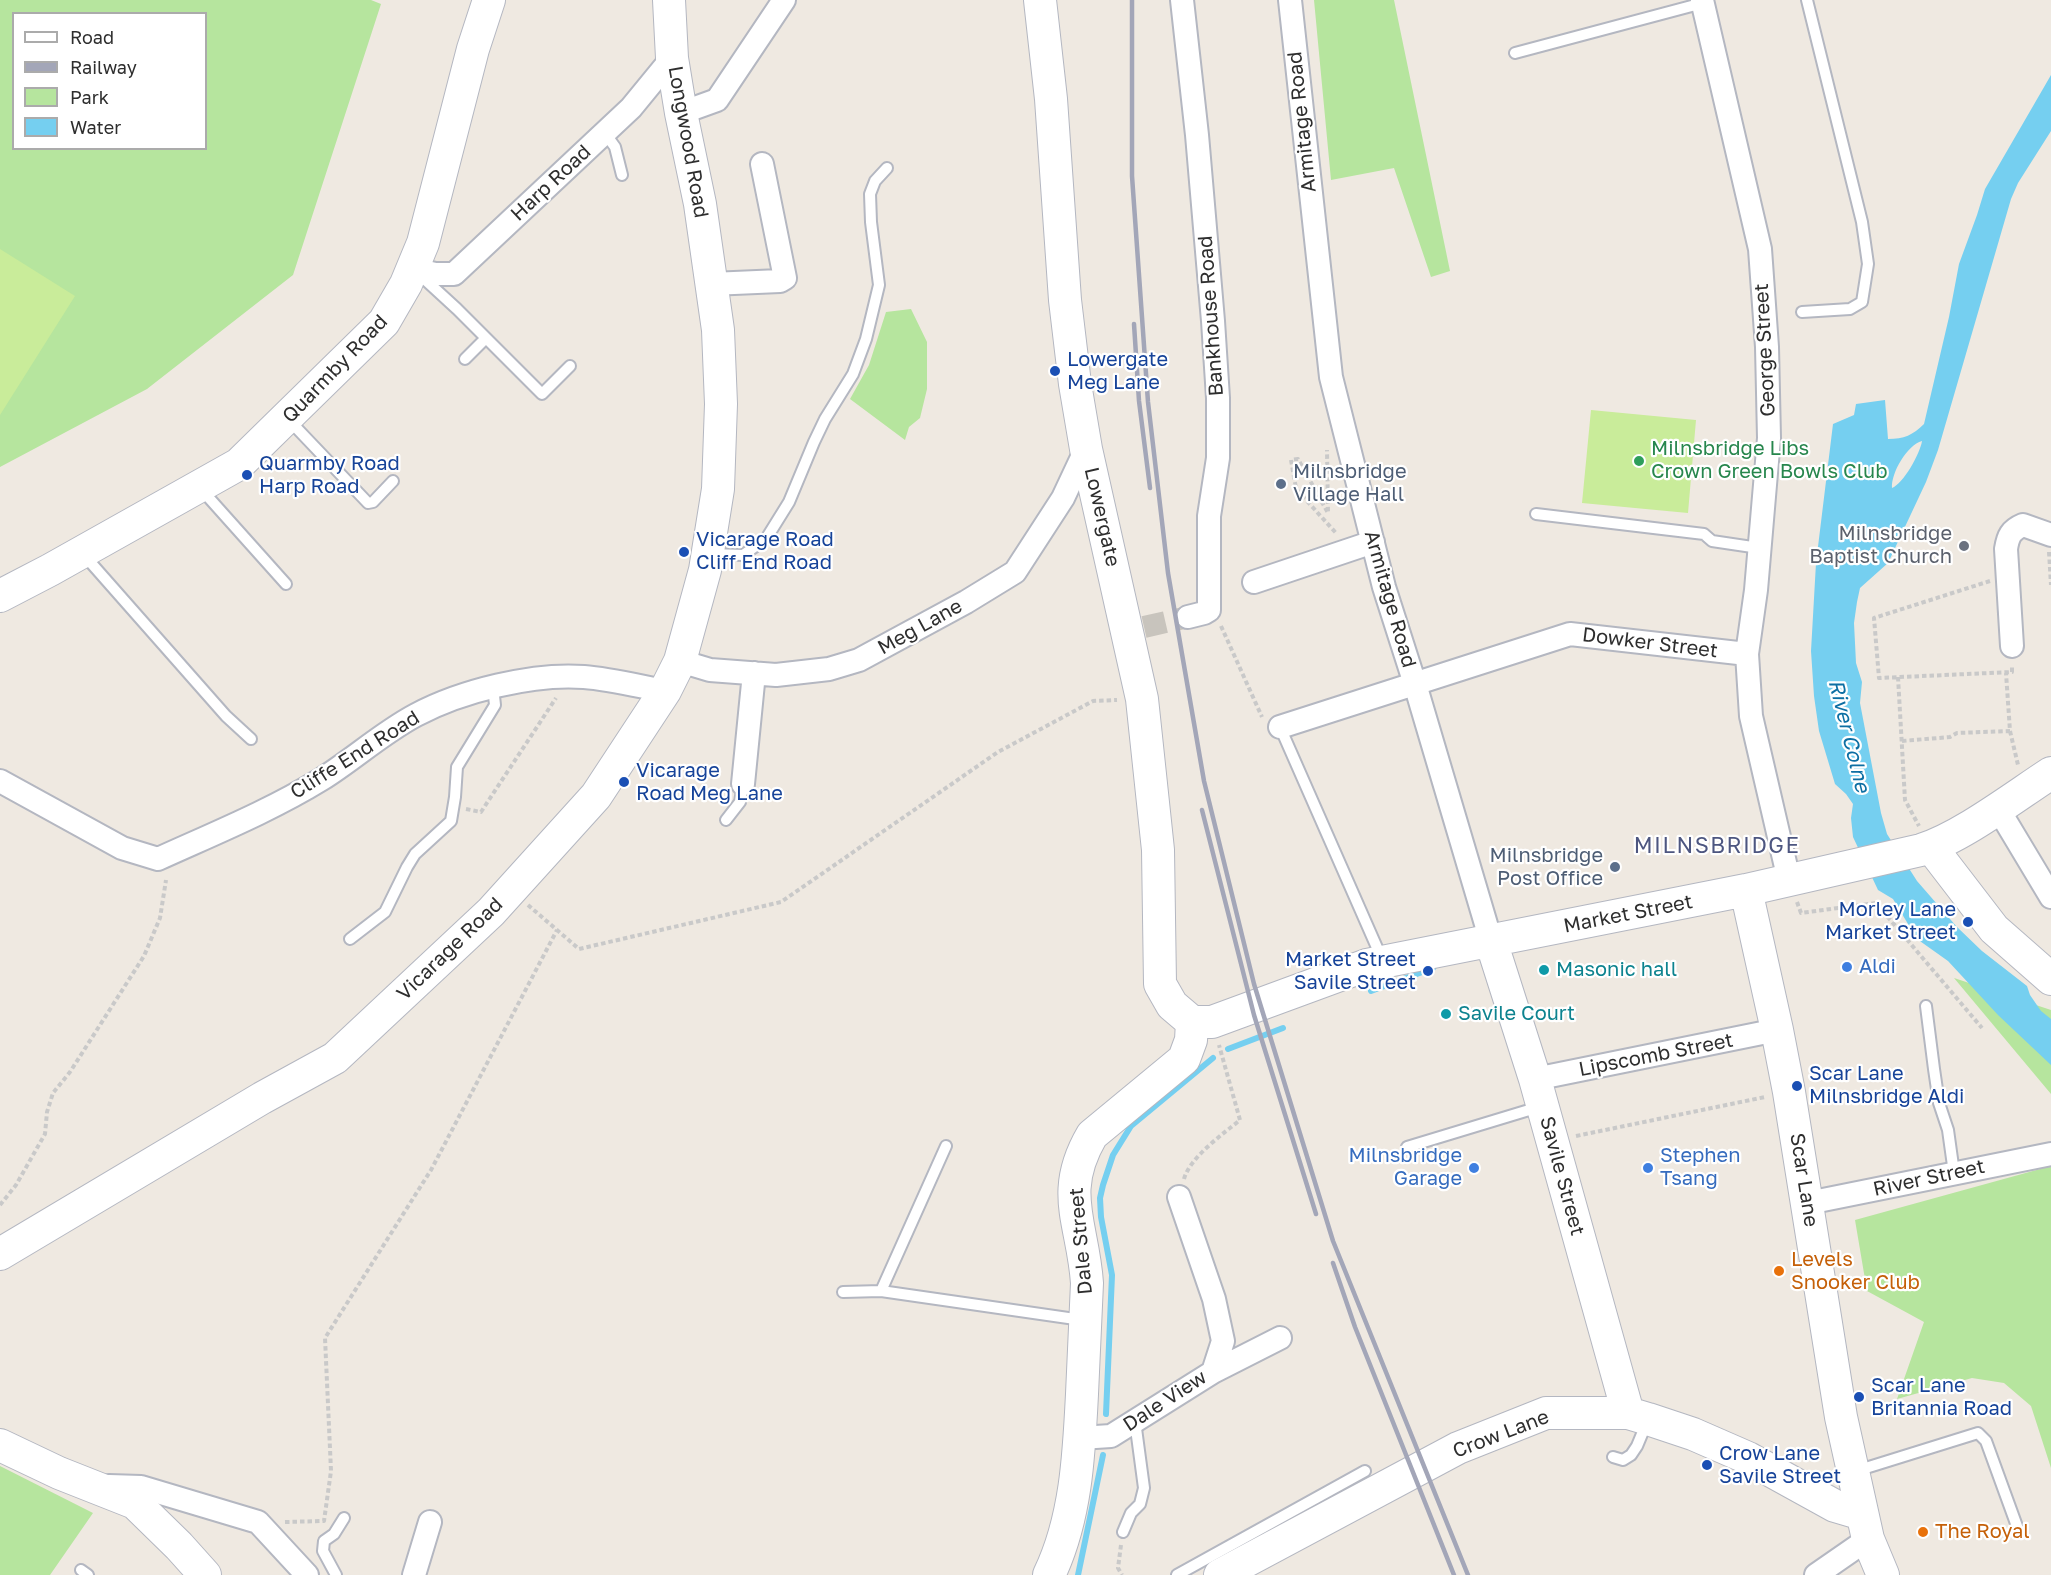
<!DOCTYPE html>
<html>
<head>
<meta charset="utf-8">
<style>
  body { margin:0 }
  #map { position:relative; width:2051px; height:1575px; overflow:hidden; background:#efe9e1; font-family:"Golos Text",sans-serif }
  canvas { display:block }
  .legend { position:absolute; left:12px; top:12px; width:195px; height:138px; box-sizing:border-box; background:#fff; border:2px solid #ababab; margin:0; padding:8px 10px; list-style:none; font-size:18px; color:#2e2e2e }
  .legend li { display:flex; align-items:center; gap:12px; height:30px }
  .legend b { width:30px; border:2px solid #ababab }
</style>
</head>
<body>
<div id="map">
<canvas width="2051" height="1575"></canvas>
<ul class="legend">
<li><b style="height:8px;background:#fff"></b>Road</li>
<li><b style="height:8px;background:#a3a6b8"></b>Railway</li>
<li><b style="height:16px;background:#b6e59e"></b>Park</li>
<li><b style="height:16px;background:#75cff0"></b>Water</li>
</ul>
</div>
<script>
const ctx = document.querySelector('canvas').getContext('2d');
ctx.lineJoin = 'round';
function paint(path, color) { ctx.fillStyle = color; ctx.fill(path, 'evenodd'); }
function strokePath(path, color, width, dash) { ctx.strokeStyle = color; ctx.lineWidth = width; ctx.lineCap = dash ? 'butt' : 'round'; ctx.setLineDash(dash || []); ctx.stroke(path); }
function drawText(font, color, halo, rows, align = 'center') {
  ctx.font = font + ' "Golos Text",sans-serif'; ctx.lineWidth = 4.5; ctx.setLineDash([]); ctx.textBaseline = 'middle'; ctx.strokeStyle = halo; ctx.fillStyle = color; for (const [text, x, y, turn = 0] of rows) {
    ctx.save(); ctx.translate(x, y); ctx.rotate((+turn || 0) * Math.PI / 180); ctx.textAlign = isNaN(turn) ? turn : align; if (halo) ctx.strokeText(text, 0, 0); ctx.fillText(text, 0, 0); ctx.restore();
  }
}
const green = new Path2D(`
  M0,0h371l10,4 -88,271 -146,114 -147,78zM14,14h192v134h-192z
  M1314,0h80l56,271 -19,6 -37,-109 -63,12z
  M911,309l16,33v47l-7,29 -11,9 -4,13 -55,-41 19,-34 17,-53z
  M1954,978l97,32v84z
  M2051,1166v302l-20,-62 -27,-23 -32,-5 -75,21 27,-77 -57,-31 -12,-71z
  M0,1466l93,47 -43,62h-50z`);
const pitch = new Path2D(`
  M0,249l75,47 -75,119z
  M1591,410l105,10 -8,93 -106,-10z`);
const water = new Path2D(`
  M2051,75v56l-33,52 -7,16 -73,251 -12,32 -38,81 -28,25 -3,14 -3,21 2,40 6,19 -2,21 21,110 6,21 30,47 40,46 25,24 45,35 3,9 11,16 10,8v46l-53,-50 -50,-54 -31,-22 -24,-40 -15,-9 -25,-53 -2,-19 2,-14 -7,-10 -11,-10 -16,-53 -5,-35 -3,-45 5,-88 17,-139 21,-9 2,-11 29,-4 3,39c16,0 25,-4 36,-15l25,-107 10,-53 18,-49 8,-26zM1922,441c-2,13 -19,43 -30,47 -1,-15 15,-43 30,-47z`);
const stream = new Path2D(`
  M1371,991l62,-23 4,-6
  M1228,1049l55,-21
  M1106,1414l6,-139 -11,-58 -1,-19 3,-13 10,-30 18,-29 82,-68
  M1078,1575l25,-120`);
const streetTunnel = new Path2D(`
  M1144,627l44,-10`);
const path = new Path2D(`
  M1297,490l39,43
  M1297,494l-6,-34 7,-1 30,54 -1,-63
  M2049,552l2,33
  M1990,581l-116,37 5,60 133,-6v-7
  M1221,626l41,91
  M1898,677l7,123 14,26
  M2010,731l8,34
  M1902,741l48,-4 7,-4 53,-2 -4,-58
  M466,809l15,3 75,-114
  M1797,902l4,11 75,-10 106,125
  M528,905l51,44 202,-47 217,-150 95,-51 24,-1
  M1576,1136l189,-39
  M1184,1179c6,-22 39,-45 56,-59l-21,-75
  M0,1205l16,-20 29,-51 2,-22 6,-19 17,-21 74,-116 16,-38 6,-38
  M285,1522l39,-1 7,-50 -6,-133 106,-168 126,-240
  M1121,1545l-3,23 4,7`);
const lane = new Path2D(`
  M1515,53l188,-50
  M605,133l10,14 7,28
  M420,275l37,34 85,85 28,-28
  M1802,312l48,-3 12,-7 6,-38 -6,-42 -55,-222
  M465,359l21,-21
  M287,418l81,85 5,-1 20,-21
  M201,489l85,95
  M1536,514l168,20 8,7 47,7
  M711,554l32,1 23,-16 23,-37 25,-60 11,-23 28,-45 13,-35 13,-54 -8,-63 -1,-28 5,-13 12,-13
  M84,555l142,161 25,23
  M1280,727l102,232
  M726,820l14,-18 3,-18
  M350,939l35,-27 22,-45 8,-13 36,-33 4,-24 2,-30 38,-62 -2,-18
  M1926,1006l8,63 5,34 9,27 6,43
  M1407,1147l132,-40
  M881,1291l65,-145
  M843,1292l38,-1 201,29
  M1613,1457l10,3 8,-5 6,-9 10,-24
  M1856,1471l122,-38 8,8 32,88
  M1123,1532l8,-19 9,-9 4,-16 -9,-67
  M81,1570l7,5
  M336,1575l-13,-24 1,-10 10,-7 10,-16
  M1177,1575l188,-104`);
const street = new Path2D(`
  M1182,0l15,135 16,186 5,77v60l-9,58v94l-5,3 -16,4
  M1290,0l41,377 53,210 31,97 76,257
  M1702,0l58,249 7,98 2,91 -13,152 -9,64 4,62 38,164
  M681,113l36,-13 67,-100
  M413,269l22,5h19l177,-166 41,-50
  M711,284l69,-3 5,-3 -23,-114
  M1254,582l119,-40
  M2012,646l-6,-97c2,-13 5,-19 17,-24l28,10
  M680,661l30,9 66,5 53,-6 30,-9 107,-58 49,-30 48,-74 23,-49
  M1280,727l290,-93 177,20
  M0,781l122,67 36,11c55,-25 112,-48 164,-80 32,-20 60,-46 94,-64 45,-24 117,-42 168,-38 26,2 54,9 81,14
  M743,784l11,-111
  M1997,807l54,90
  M1535,1079l242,-49
  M1808,1203l243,-49
  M1213,1372l67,-34
  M1080,1438l31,-2 102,-64 10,-31 -9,-42 -35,-102
  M109,1486l32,1 117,35 49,53
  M414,1575l16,-53
  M1816,1575l52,-36`);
const secondary = new Path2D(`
  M1040,0l11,99 14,201 10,84 11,65 56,250 16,151 2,134 12,21 20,17
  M0,596l50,-26 189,-106 145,-142 22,-38 17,-41 50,-194 16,-49
  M1931,847l63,82 57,50
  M1746,890l31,140 12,62 52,325 27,122 15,36
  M1491,941l44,138 93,334
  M1192,1022h20l155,-57 379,-75 175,-40c41,-13 93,-53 130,-77
  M0,1254l262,-156 73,-40 156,-146 105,-116 69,-105 15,-30 25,-91 13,-81 3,-85 -3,-74 -18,-126 -19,-91 -9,-55 -3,-58
  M0,1445l59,28 76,30 44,43 26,29
  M1049,1575c27,-56 30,-120 33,-181 2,-37 3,-74 5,-111 -4,-60 -29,-90 5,-148l92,-76 7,-19 1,-18
  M1220,1575l238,-127 88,-35h82l20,6 45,15 55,24 87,48 27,8`);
const rail = new Path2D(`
  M1132,0v176l16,226 20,171 36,208 50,203 79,257 135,334
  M1134,324l5,77 11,87
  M1202,810l52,205 62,199
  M1333,1263l22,64 99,248`);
const markers = [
  [1055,371,6,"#1a4fb4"],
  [1639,461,6,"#2e9e5b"],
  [247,475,6,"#1a4fb4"],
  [1281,484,6,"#5c6f8a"],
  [1964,546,6,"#6b7280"],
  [684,552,6,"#1a4fb4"],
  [624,782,6,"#1a4fb4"],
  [1615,867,6,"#5c6f8a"],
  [1968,922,6,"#1a4fb4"],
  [1847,967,6,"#3f7fe0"],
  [1544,970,6,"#0f9aa8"],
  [1428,971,6,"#1a4fb4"],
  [1446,1014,6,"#0f9aa8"],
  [1797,1086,6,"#1a4fb4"],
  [1474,1168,6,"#3f7fe0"],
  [1648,1168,6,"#3f7fe0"],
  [1779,1271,6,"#e8710a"],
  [1859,1397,6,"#1a4fb4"],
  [1707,1465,6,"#1a4fb4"],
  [1923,1532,6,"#e8710a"]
];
const streetNames = [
  ["Armitage Road",1302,122,-96],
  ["Longwood Road",688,142,80],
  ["Harp Road",551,183,-43],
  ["Bankhouse Road",1211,316,-94],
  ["George Street",1765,350,-93],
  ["Quarmby Road",335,369,-46],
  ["Lowergate",1102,517,77],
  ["Armitage Road",1390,599,74],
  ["Meg Lane",920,627,-29],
  ["Dowker Street",1650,643,7],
  ["Cliffe End Road",355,755,-32],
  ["Market Street",1628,914,-11],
  ["Vicarage Road",450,949,-44],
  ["Lipscomb Street",1656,1055,-11],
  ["Savile Street",1562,1176,75],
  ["River Street",1929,1178,-12],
  ["Scar Lane",1804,1180,81],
  ["Dale Street",1081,1241,-95],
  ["Dale View",1165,1401,-33],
  ["Crow Lane",1501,1434,-21]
];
const transitNames = [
  ["Lowergate",1067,360],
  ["Meg Lane",1067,383],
  ["Quarmby Road",259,464],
  ["Harp Road",259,487],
  ["Vicarage Road",696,540],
  ["Cliff End Road",696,563],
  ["Vicarage",636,771],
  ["Road Meg Lane",636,794],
  ["Morley Lane",1956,910,"right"],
  ["Market Street",1956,933,"right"],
  ["Market Street",1416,960,"right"],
  ["Savile Street",1416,983,"right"],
  ["Scar Lane",1809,1074],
  ["Milnsbridge Aldi",1809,1097],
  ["Scar Lane",1871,1386],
  ["Britannia Road",1871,1409],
  ["Crow Lane",1719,1454],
  ["Savile Street",1719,1477]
];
const leisureNames = [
  ["Milnsbridge Libs",1651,449],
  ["Crown Green Bowls Club",1651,472]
];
const serviceNames = [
  ["Milnsbridge",1293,472],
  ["Village Hall",1293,495],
  ["Milnsbridge",1603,856,"right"],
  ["Post Office",1603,879,"right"]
];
const worshipNames = [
  ["Milnsbridge",1952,534],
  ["Baptist Church",1952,557]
];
const shopNames = [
  ["Aldi",1859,967],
  ["Milnsbridge",1462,1156,"right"],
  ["Garage",1462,1179,"right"],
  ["Stephen",1660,1156],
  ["Tsang",1660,1179]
];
const cultureNames = [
  ["Masonic hall",1556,970],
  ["Savile Court",1458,1014]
];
const foodNames = [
  ["Levels",1791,1260],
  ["Snooker Club",1791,1283],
  ["The Royal",1935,1532]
];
const waterNames = [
  ["River Colne",1849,736,76]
];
const quarterNames = [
  ["MILNSBRIDGE",1717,846]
];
paint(green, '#b6e59e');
paint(pitch, '#c9ec9a');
paint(water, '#75cff0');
strokePath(stream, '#75cff0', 6);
strokePath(streetTunnel, '#c8c4bd', 22, [22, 11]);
strokePath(lane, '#b4b7c1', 14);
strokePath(street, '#b4b7c1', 26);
strokePath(secondary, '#b4b7c1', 34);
strokePath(path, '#c9c9c9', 4, [4.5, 3]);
strokePath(lane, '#fff', 10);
strokePath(street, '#fff', 22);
strokePath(secondary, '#fff', 32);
strokePath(rail, '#a3a6b8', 4.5);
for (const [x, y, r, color] of markers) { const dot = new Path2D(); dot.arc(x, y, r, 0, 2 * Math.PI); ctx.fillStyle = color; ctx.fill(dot); strokePath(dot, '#fff', 2); }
drawText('20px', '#2e2e2e', '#fff', streetNames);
drawText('20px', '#164399', '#fff', transitNames, 'left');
drawText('20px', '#27864d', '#fff', leisureNames, 'left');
drawText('20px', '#4e5e75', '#fff', serviceNames, 'left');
drawText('20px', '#5b616d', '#fff', worshipNames, 'right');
drawText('20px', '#366cbe', '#fff', shopNames, 'left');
drawText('20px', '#0d838f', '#fff', cultureNames, 'left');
drawText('20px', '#c56008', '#fff', foodNames, 'left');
drawText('italic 21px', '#0d6fa3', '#fff', waterNames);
ctx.letterSpacing = '1.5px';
drawText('22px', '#4d5680', '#fff', quarterNames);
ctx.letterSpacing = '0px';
</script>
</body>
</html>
